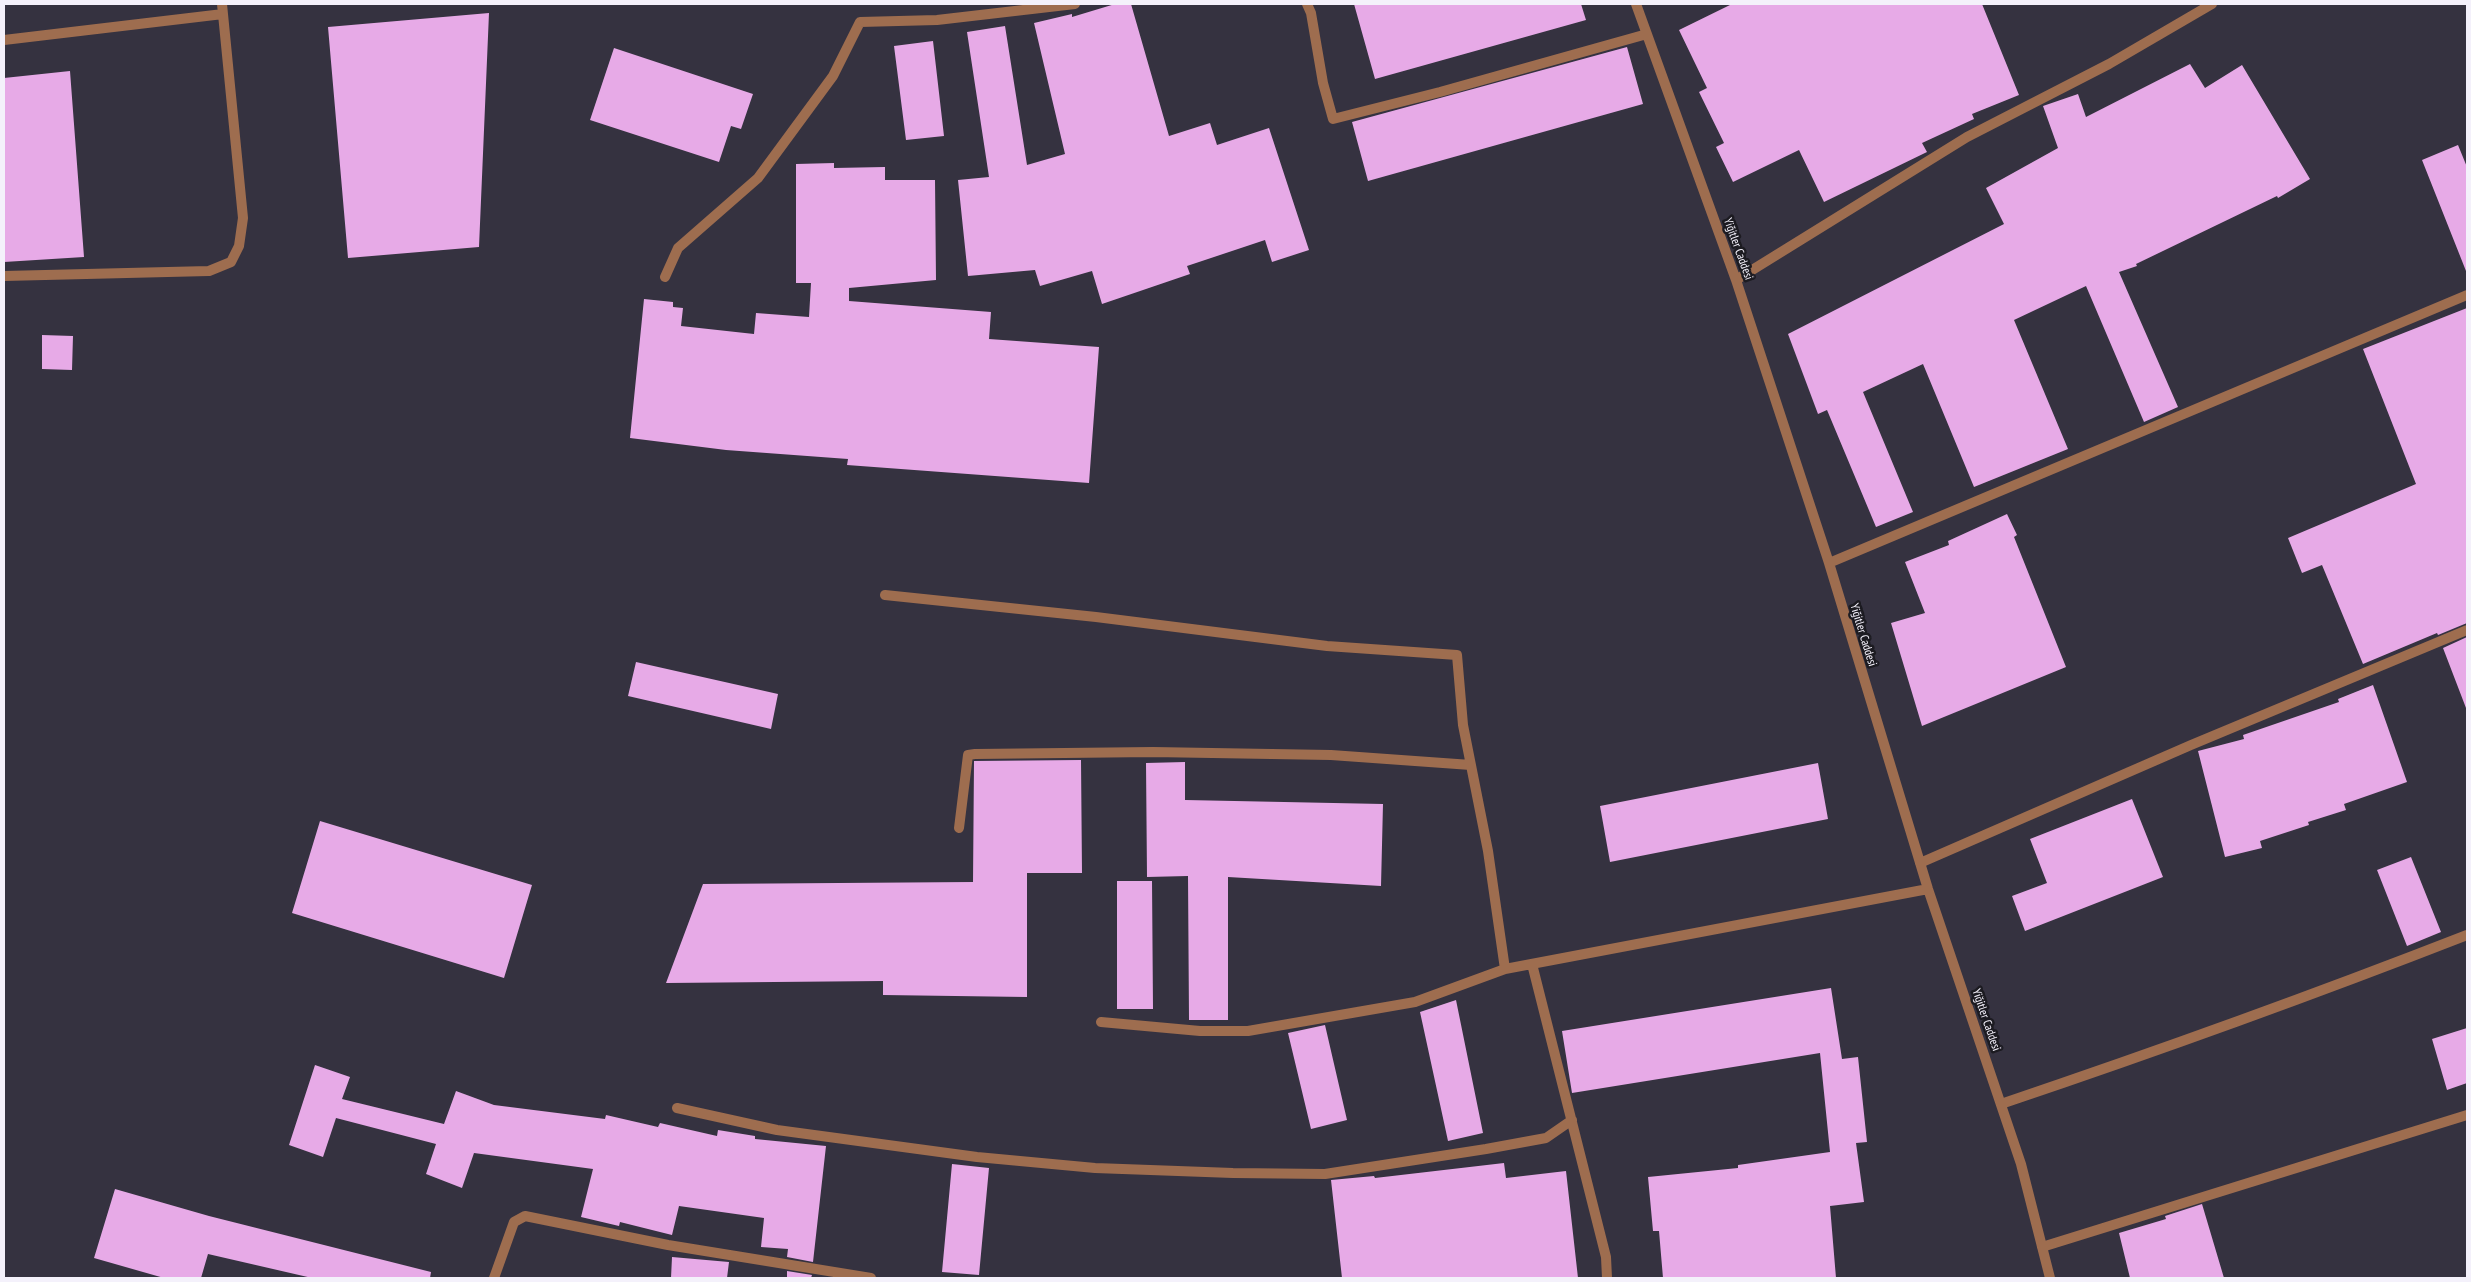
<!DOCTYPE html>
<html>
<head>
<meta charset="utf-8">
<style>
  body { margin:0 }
  #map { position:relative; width:2471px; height:1282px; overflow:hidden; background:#353240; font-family:"PT Sans Narrow",sans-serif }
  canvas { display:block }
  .frame { position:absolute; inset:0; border:5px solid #f4f1fb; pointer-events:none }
</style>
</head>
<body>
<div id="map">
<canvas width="2471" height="1282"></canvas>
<div class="frame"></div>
</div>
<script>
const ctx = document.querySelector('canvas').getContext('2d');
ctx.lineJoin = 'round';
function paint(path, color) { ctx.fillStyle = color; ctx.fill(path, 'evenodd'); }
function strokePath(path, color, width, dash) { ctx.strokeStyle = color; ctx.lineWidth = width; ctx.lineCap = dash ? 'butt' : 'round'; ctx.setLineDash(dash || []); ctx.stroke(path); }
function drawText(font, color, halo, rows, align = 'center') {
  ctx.font = font + ' "PT Sans Narrow",sans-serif'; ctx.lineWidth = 5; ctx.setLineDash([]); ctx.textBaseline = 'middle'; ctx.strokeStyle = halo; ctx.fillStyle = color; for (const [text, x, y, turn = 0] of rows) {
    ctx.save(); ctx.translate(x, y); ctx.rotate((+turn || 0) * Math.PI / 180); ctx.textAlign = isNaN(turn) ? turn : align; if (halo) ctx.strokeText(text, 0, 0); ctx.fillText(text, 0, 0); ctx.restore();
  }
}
const building = new Path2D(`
  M1115,4h16l38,132 41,-13 7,22 52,-17 40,122 -37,12 -7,-22 -78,26 3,8 -88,30 -10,-33 -52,15 -5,-16 -67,6 -10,-96 31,-3 -22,-145 38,-6 22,139 38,-11 -31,-131 38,-9v3z
  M1354,4h227l5,16 -211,59z
  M1732,4h250l37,91 -47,19 2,5 -52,24 5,9 -103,50 -25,-52 -66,32 -17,-35 8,-4 -25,-51 8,-4 -28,-58z
  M489,13l-10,234 -131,11 -20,-231z
  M933,41l11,95 -38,4 -12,-94z
  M1627,47l16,57 -275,77 -16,-59z
  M614,48l139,46 -12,35 -10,-3 -12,36 -129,-42z
  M2190,64l15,24 37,-23 68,114 -32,19 -1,-2 -141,68 1,2 -18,6 59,135 -34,15 -58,-136 -72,34 54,129 -94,38 -51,-123 -60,28 50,120 -37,15 -49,-117 -9,4 -30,-80 216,-110 -18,-36 72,-40 -15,-42 35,-12 8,23z
  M70,71l14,186 -80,5v-184z
  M2458,145l9,22 -1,104 -44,-111z
  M834,163v5l51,-1v13h50l1,100 -87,8v13l142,11 -2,27 110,8 -10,136 -242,-18 1,-6 -122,-9 -96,-12 14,-139 29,3v5l10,1 -2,18 73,8 2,-21 53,4 2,-34h-15v-119z
  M2467,308v315l-29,12 -1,-2 -74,31 -41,-99 -20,8 -14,-35 128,-54 -53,-135z
  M42,335l31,1 -1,34 -30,-1z
  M2007,514l10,21 -3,2 52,130 -144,59 -31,-103 34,-10 -20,-51 44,-17 -1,-4z
  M2467,637v71h-1l-23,-60z
  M636,662l142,32 -7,35 -143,-33z
  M2373,685l34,97 -63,22 2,6 -38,12 1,3 -49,16 2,7 -37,9 -27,-106 46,-12 -1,-4 96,-33 -1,-3z
  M1081,760l1,113h-55v124l-144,-2v-14l-217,2 37,-99 270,-2 1,-121z
  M1185,762v38l198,4 -2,82 -153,-9v143h-39l-1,-144 -41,1 -1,-114z
  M1818,763l10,56 -218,43 -10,-56z
  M2132,799l31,78 -138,54 -13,-35 35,-13 -17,-44z
  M320,821l212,64 -28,93 -212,-65z
  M2411,857l30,75 -34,14 -30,-76z
  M1117,881h35l1,128h-36z
  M1831,988l11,71 16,-2 9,85 -11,1 8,59 -34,4 6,72h-173l-4,-47h-6l-5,-54 90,-9v-3l92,-13 -10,-99 -248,40 -10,-62z
  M1456,1000l27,133 -35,8 -28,-129z
  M1325,1025l22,95 -36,9 -23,-96z
  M2467,1028v55l-20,7 -15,-51z
  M315,1065l35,12 -8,22 102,25 12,-33 38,14 111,14 1,-4 52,12 2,-4 57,13 1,-6 37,6v3l71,7 -13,116 -26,-5 1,-8 -27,-2 3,-29 -85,-12 -7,29 -52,-13 -1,4 -38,-9 12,-48 -119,-16 -12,35 -36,-14 10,-30 -100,-26 -13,39 -34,-12z
  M1504,1163l2,15 60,-7 12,107h-236l-11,-98 43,-4 1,2z
  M952,1164l37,4 -10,107 -37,-3z
  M115,1189l94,27 222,56 -1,6h-118l-104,-24 -7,24h-37l-70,-20z
  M2202,1204l22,74h-94l-11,-45 47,-14 -1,-3z
  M672,1257l57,5 -2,16h-56z
  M787,1271l25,4 -1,3h-24z`);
const minor = new Path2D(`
  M1307,4l4,9 12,70 10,36 107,-27 207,-58
  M1636,4l100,276 93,283 99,326 93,275 29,114
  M4,40l219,-26
  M4,276l205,-5 22,-9 8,-16 4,-28 -21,-214
  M665,277l13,-29 80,-70 75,-102 27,-54 77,-2 138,-16
  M1736,280l231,-143 142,-73 103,-60
  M1829,563l638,-268
  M885,595l211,22 231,29 130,9 6,70 25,126 17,118
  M959,828l9,-73 7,-1 178,-2 178,3 140,10
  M1920,863l271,-118 276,-115
  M1532,964l74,293 1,21
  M1101,1022l99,9h48l167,-29 90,-33 423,-80
  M2001,1104c157,-53 312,-109 466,-169
  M677,1108l100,22 200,27 118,11 138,5 92,1 161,-25 60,-11 26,-18
  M2042,1247l425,-132
  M494,1278l20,-56 11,-6 143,29 203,33`);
const streetNames = [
  ["Yiğitler Caddesi",1738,249,70],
  ["Yiğitler Caddesi",1863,635,73],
  ["Yiğitler Caddesi",1986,1020,71]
];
paint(building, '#e7aae7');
strokePath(minor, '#9e6d4f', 10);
drawText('12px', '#f4f1fb', '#1c1b21', streetNames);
</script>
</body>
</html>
